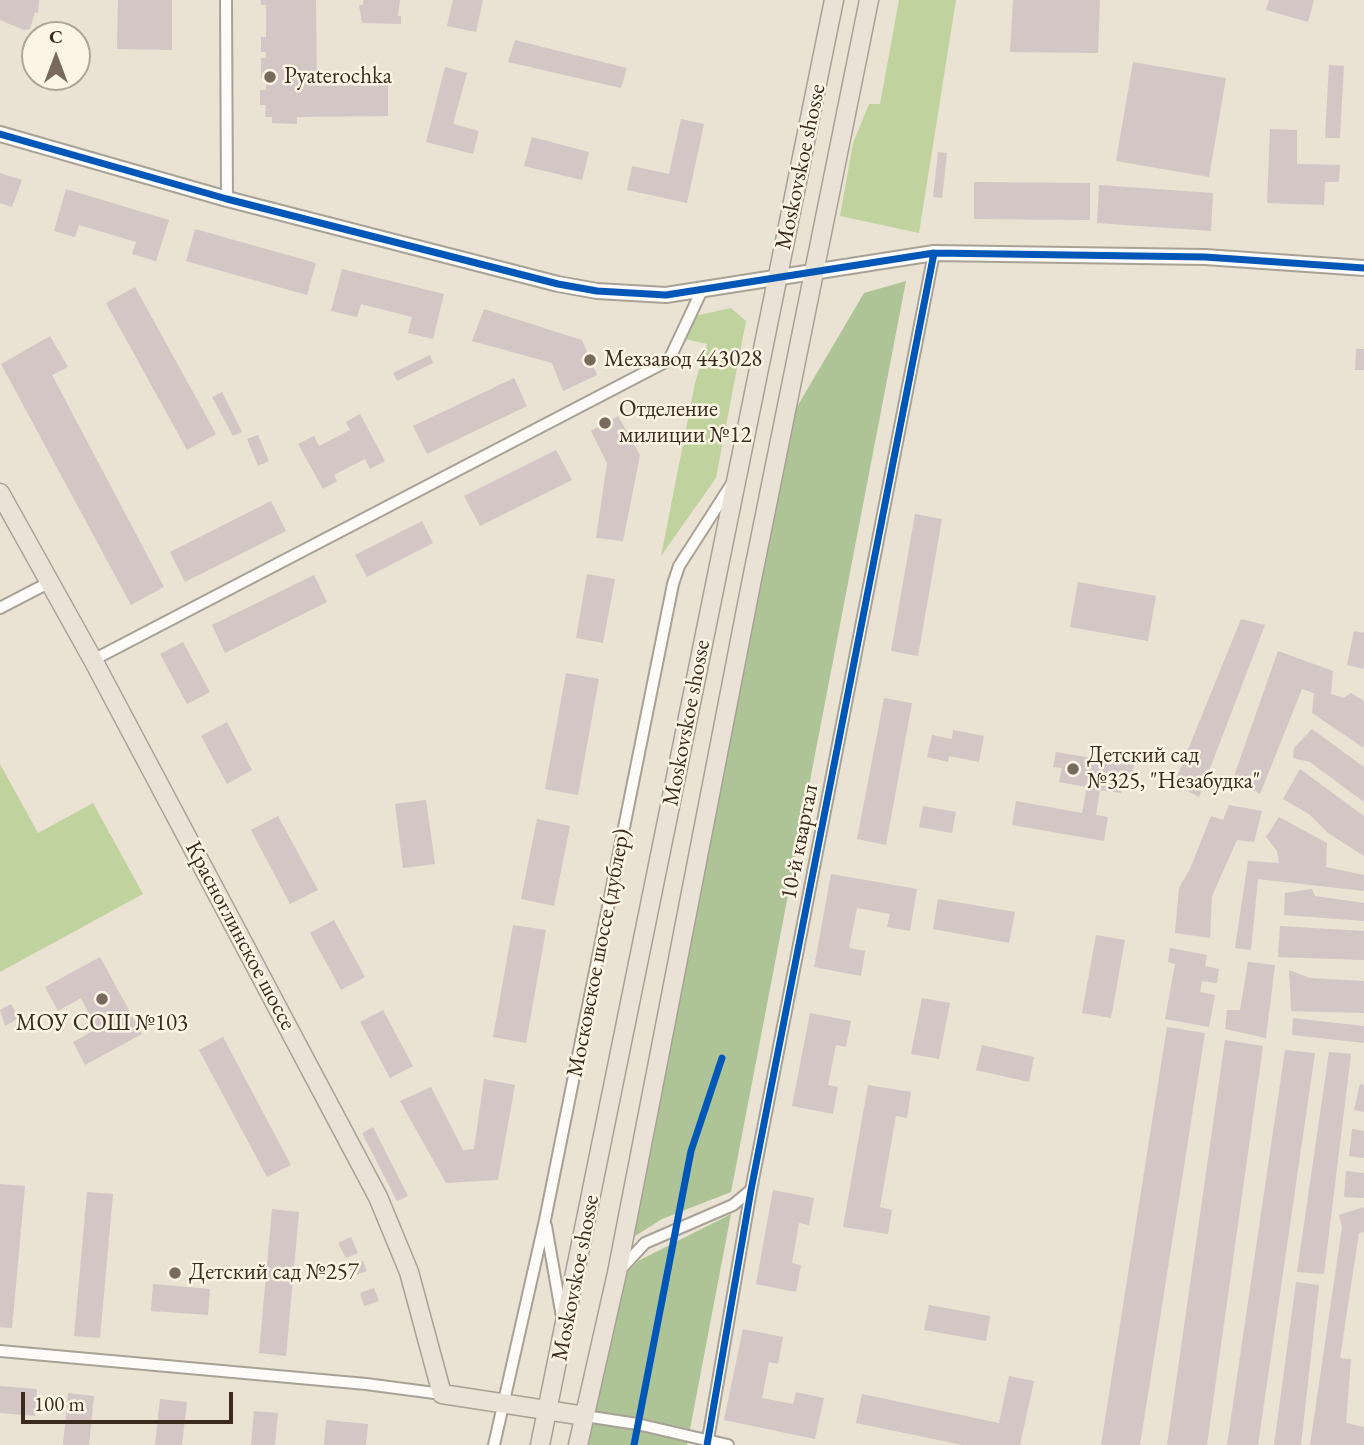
<!DOCTYPE html>
<html>
<head>
<meta charset="utf-8">
<style>
  body { margin:0 }
  #map { position:relative; width:1364px; height:1445px; overflow:hidden; background:#eae2d3; font-family:"EB Garamond",serif }
  canvas { display:block }
  .north { position:absolute; left:21px; top:21px; width:70px; height:70px; box-sizing:border-box; background:#fcf5e5; border:2px solid #afa495; border-radius:50%; rotate:0deg; font-size:19px; font-weight:700; line-height:28px; text-align:center; color:#3b2a1e }
  .north::after { content:''; display:block; margin:auto; width:24px; height:32px; background:#786a5d; clip-path:polygon(50% 0,100% 100%,50% 72%,0 100%) }
  .scale { position:absolute; left:21px; top:1392px; width:212px; height:32px; box-sizing:border-box; border:4px solid #3b2a1e; border-top:0; padding-left:9px; font-size:21px; line-height:24px; white-space:nowrap; color:#3b2a1e; -webkit-text-stroke:5px #fcf5e5; paint-order:stroke }
</style>
</head>
<body>
<div id="map">
<canvas width="1364" height="1445"></canvas>
<div class="north">С</div>
<div class="scale">100 m</div>
</div>
<script>
const ctx = document.querySelector('canvas').getContext('2d');
ctx.lineJoin = 'round';
function paint(path, color) { ctx.fillStyle = color; ctx.fill(path, 'evenodd'); }
function strokePath(path, color, width, dash) { ctx.strokeStyle = color; ctx.lineWidth = width; ctx.lineCap = dash ? 'butt' : 'round'; ctx.setLineDash(dash || []); ctx.stroke(path); }
function drawText(font, color, halo, rows, align = 'center') {
  ctx.font = font + ' "EB Garamond",serif'; ctx.lineWidth = 5; ctx.setLineDash([]); ctx.textBaseline = 'middle'; ctx.strokeStyle = halo; ctx.fillStyle = color; for (const [text, x, y, turn = 0] of rows) {
    ctx.save(); ctx.translate(x, y); ctx.rotate((+turn || 0) * Math.PI / 180); ctx.textAlign = isNaN(turn) ? turn : align; if (halo) ctx.strokeText(text, 0, 0); ctx.fillText(text, 0, 0); ctx.restore();
  }
}
const green = new Path2D(`
  M899,0h57l-37,233 -79,-17 13,-73 16,-39h11z
  M731,308l15,13 -30,157 -55,78 34,-173 12,-39 -26,-6 9,-21z
  M0,764l38,69 55,-30 50,91 -143,78z`);
const forest = new Path2D(`
  M906,281l-175,911 -69,27 -41,26 160,-811 83,-141z
  M731,1214l-44,231h-106l33,-159 24,-25z`);
const building = new Path2D(`
  M0,0h39l-1,13 -3,-1 -5,17 -6,1 -24,-10z
  M118,0h54v50l-55,-1z
  M261,0h55l1,86 71,-1v31l-91,1v7l-25,-1v-6h-7l1,-12h-6v-15h6v-11l-5,-1v-20h5v-6h-5v-15h5v-32h-5z
  M363,0h37l-2,16h3v8l-39,-1 -3,-18h4z
  M453,0h30l-7,32 -29,-6z
  M1013,0h87l-2,53 -88,-1z
  M1269,0h45l-6,22 -42,-12z
  M515,40l112,28 -6,20 -113,-26z
  M1133,62l93,16 -17,99 -93,-16z
  M1329,65l15,1 -4,72h-15z
  M445,67l22,6 -14,51 26,7 -6,23 -47,-12z
  M681,119l23,5 -17,79 -60,-13 5,-24 37,8z
  M1270,129l27,1v34l43,1 -1,17h-14l-1,23 -57,-2z
  M532,137l57,15 -7,28 -58,-14z
  M938,152l9,1 -5,45 -9,-1z
  M0,173l22,7 -10,27 -12,-4z
  M974,182l116,1v37l-116,-1z
  M1099,185l114,8 -2,38 -114,-8z
  M66,189l103,31 -13,41 -24,-7 4,-12 -57,-17 -4,12 -21,-6z
  M195,229l121,34 -9,32 -121,-34z
  M342,269l102,25 -11,45 -25,-6 4,-16 -51,-13 -4,13 -26,-6z
  M135,287l81,147 -29,16 -81,-147z
  M484,309l98,31 15,35 -34,16 -11,-28 -80,-22z
  M50,336l18,31 -16,8 112,212 -33,18 -130,-241z
  M1356,349h8v21h-9z
  M430,355l3,8 -36,18 -4,-8z
  M514,378l13,28 -100,48 -14,-28z
  M222,392l20,40 -9,4 -21,-39z
  M360,414l25,47 -15,8 -5,-10 -31,16 3,6 -14,8 -25,-45 16,-8 5,10 31,-16 -4,-8z
  M618,416l22,39 -17,86 -27,-3 11,-75 -16,-32z
  M258,435l11,26 -11,5 -11,-27z
  M556,450l16,30 -92,46 -16,-30z
  M271,501l15,30 -101,51 -15,-30z
  M915,514l27,5 -24,137 -27,-5z
  M422,521l11,22 -66,34 -12,-22z
  M587,574l28,5 -12,64 -27,-5z
  M314,575l13,27 -102,51 -13,-28z
  M1078,582l78,14 -8,45 -78,-14z
  M1241,619l24,6 -66,172 -25,-13z
  M1354,631l10,2v36l-17,-4z
  M183,642l27,50 -23,12 -27,-50z
  M1278,651l55,20 -2,23 13,4 7,-5 13,8v47l-52,-35 2,-20 -12,-4 -42,105 -26,-18z
  M566,673l33,6 -21,116 -33,-6z
  M884,698l28,5 -26,142 -29,-6z
  M227,722l25,48 -25,14 -26,-48z
  M1312,729l52,38v35l-54,-40 -17,-4 1,-10z
  M953,730l31,6 -5,26 -30,-6 -1,6 -21,-5 5,-22 20,4z
  M1056,752l78,13 -3,16 -7,-2 -3,14 -21,-3 -4,25 12,2 -4,24 -92,-16 4,-24 66,12 5,-26 -28,-5 3,-14 -9,-1z
  M1300,769l64,47v40l-36,-23 -19,-19 -26,-15z
  M426,800l9,64 -32,4 -8,-64z
  M1229,805l33,6 -8,31 -17,-2 -25,56 -2,42 -35,-5 4,-45 11,-19 21,-53 12,4z
  M923,806l33,6 -4,21 -33,-6z
  M278,816l40,74 -28,14 -39,-74z
  M1279,817l48,26 -1,24 38,8v16l-106,-12 -7,71 -16,-2 13,-87 31,2 -2,-12 -11,-14z
  M537,819l33,7 -16,80 -33,-7z
  M831,874l86,15 -7,42 -23,-4 3,-13 -33,-6 -8,40 16,3 -4,25 -47,-9z
  M1312,889l3,7 49,7v18l-80,-6 1,-22z
  M938,899l77,13 -6,31 -76,-14z
  M334,920l31,57 -24,13 -31,-57z
  M513,925l33,5 -20,113 -33,-6z
  M1280,926l84,5v29l-86,-3z
  M1096,935l29,5 -14,78 -29,-5z
  M1170,948l37,7 -2,11 14,3 -2,14 -15,-2 -2,11 15,3 -6,32 -44,-8 10,-55 -7,-2z
  M100,957l42,77 -57,31 -12,-23 24,-13 -16,-31 -23,13 -13,-24z
  M1248,962l27,3 -9,73 -41,-9 2,-19h13z
  M1289,970l21,8 54,3v32l-73,-2z
  M922,998l28,5 -11,56 -28,-5z
  M11,1004l8,14 -14,8 -5,-16z
  M383,1010l30,56 -23,12 -30,-56z
  M810,1013l41,8 -5,26 -10,-2 -8,40 10,2 -5,27 -41,-8z
  M1293,1018l71,8v17l-72,-8z
  M1167,1027l38,6 -65,412h-39z
  M223,1037l68,128 -24,12 -68,-127z
  M1225,1040l38,6 -56,399h-40z
  M982,1045l52,12 -5,25 -53,-12z
  M1285,1050l30,3 -57,392h-31z
  M1329,1052l22,2 -27,220 -27,-2z
  M484,1079l31,6 -17,95 -52,3 -46,-82 31,-14 32,63 11,-1z
  M1360,1084l4,1v27l-10,-2z
  M868,1085l43,7 -4,26 -11,-2 -16,91 12,3 -4,24 -45,-7z
  M373,1127l35,69 -11,5 -35,-68z
  M1352,1129l12,2v27l-15,-2z
  M1346,1171l18,2v25l-20,-1z
  M0,1184l25,2 -13,142 -12,-1z
  M773,1190l41,8 -5,27 -10,-2 -7,40 9,2 -5,27 -40,-8z
  M87,1192l26,2 -13,144 -26,-2z
  M1364,1207v25l-5,1 -19,125 11,1 -5,64 18,4v18h-54l32,-218 -3,-12z
  M272,1209l27,3 -13,144 -27,-3z
  M351,1237l7,16 -12,5 -8,-15z
  M363,1261l4,10 -14,5 -4,-10z
  M1296,1282l23,3 -18,160h-27z
  M153,1284l57,5 -2,26 -57,-4z
  M374,1288l5,13 -15,5 -4,-13z
  M929,1305l61,11 -4,25 -62,-11z
  M743,1329l40,8 -5,27 -9,-2 -7,36 31,6 3,-12 28,6 -9,41 -91,-19z
  M1009,1376l25,5 -14,64h-58l-106,-22 6,-29 137,29z
  M0,1386l37,3 -2,27 -35,-3z
  M68,1393l26,3 -5,49h-26z
  M160,1399l27,3 -5,43h-27z
  M254,1411l24,2 -3,32h-24z
  M326,1420l42,4 -2,21h-42z`);
const minor = new Path2D(`
  M226,0l1,199
  M0,608l50,-26
  M93,660l576,-300 33,-70
  M546,1226l16,91
  M619,1271l26,-28 88,-38 18,-15
  M0,1351l366,33 76,10
  M585,1416l52,8 91,21
  M494,1445l51,-225 128,-636 6,-18 52,-81
  M707,1445l44,-255 183,-937`);
const tertiary = new Path2D(`
  M0,134l227,65 331,85 39,7 69,4 268,-42 271,4 159,11`);
const primary = new Path2D(`
  M0,493l93,167 285,537 31,75 33,122 143,22
  M540,1445l294,-1445
  M578,1445l39,-172 134,-689 118,-584`);
const cycleway = new Path2D(`
  M0,134l227,65 331,85 39,7 69,4 268,-42 271,4 159,11
  M634,1445l57,-294 31,-93
  M707,1445l44,-255 183,-937`);
const markers = [
  [270,77,7,"#786a5d"],
  [590,360,7,"#786a5d"],
  [605,423,7,"#786a5d"],
  [1073,769,7,"#786a5d"],
  [102,999,7,"#786a5d"],
  [175,1273,7,"#786a5d"]
];
const poiNames = [
  ["Pyaterochka",284,77],
  ["Мехзавод 443028",604,360],
  ["Отделение",619,410],
  ["милиции №12",619,436],
  ["Детский сад",1087,756],
  ["№325, \"Незабудка\"",1087,782],
  ["МОУ СОШ №103",102,1024,"center"],
  ["Детский сад №257",189,1273]
];
const streetNames = [
  ["Moskovskoe shosse",801,167,-78],
  ["Moskovskoe shosse",687,723,-79],
  ["10-й квартал",800,842,-79],
  ["Красноглинское шоссе",240,936,62],
  ["Московское шоссе (дублер)",599,953,-79],
  ["Moskovskoe shosse",576,1278,-79]
];
paint(green, '#c0d39e');
paint(forest, '#afc496');
paint(building, '#d3c6c4');
strokePath(minor, '#a7a196', 14);
strokePath(tertiary, '#a7a196', 18);
strokePath(primary, '#a7a196', 21);
strokePath(minor, '#fcfbf8', 10);
strokePath(tertiary, '#fcfbf8', 14);
strokePath(primary, '#eae2d6', 18);
strokePath(cycleway, '#0057b8', 7);
for (const [x, y, r, color] of markers) { const dot = new Path2D(); dot.arc(x, y, r, 0, 2 * Math.PI); ctx.fillStyle = color; ctx.fill(dot); strokePath(dot, '#fcf5e5', 2.5); }
drawText('23px', '#3b2a1e', '#fcf5e5', poiNames, 'left');
drawText('23px', '#3b2a1e', '#fcf5e5', streetNames);
</script>
</body>
</html>
